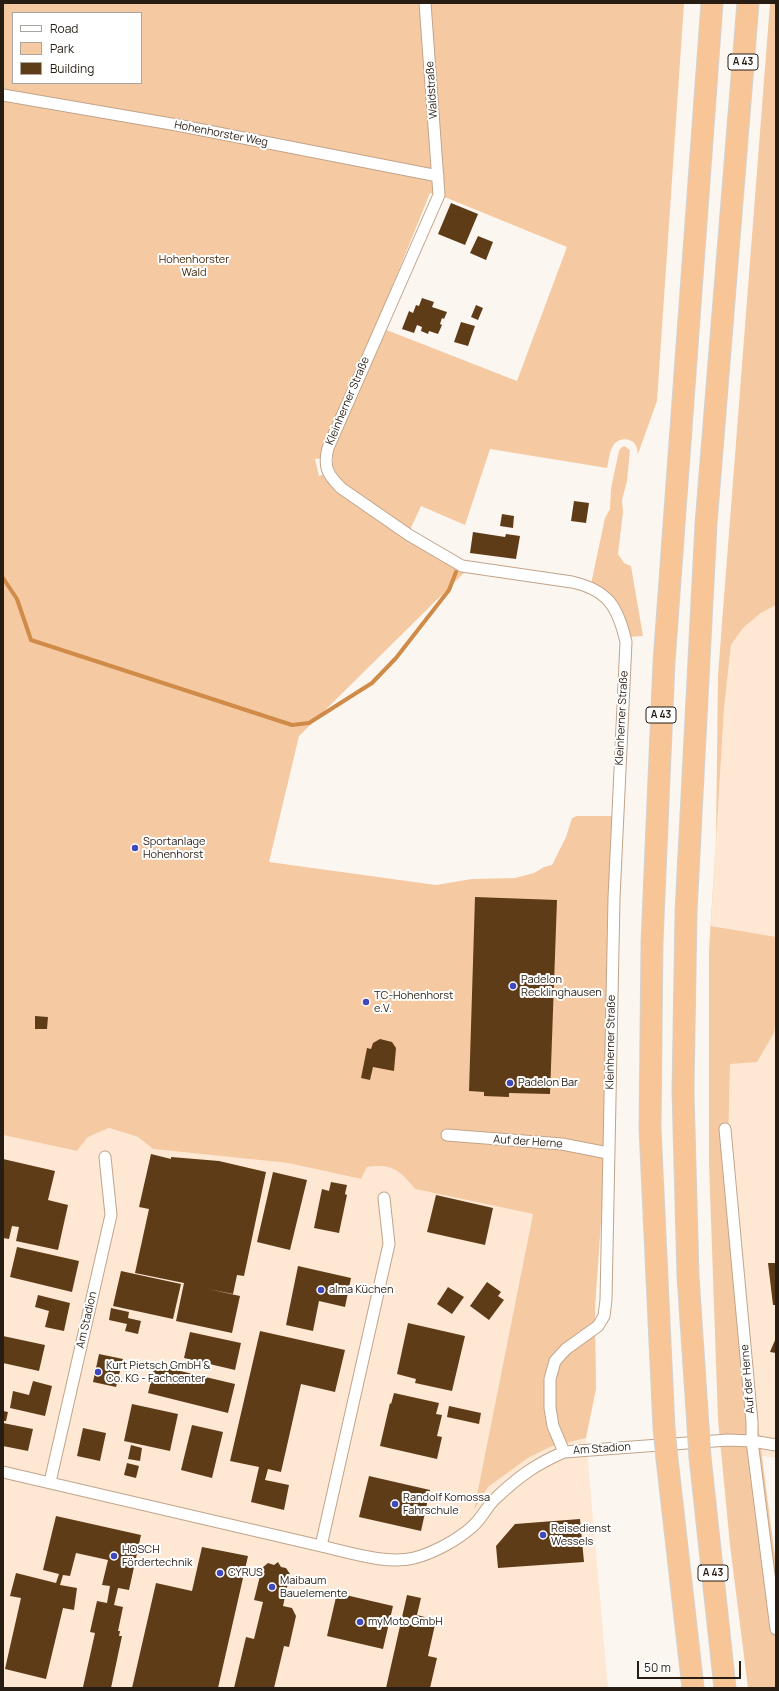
<!DOCTYPE html>
<html>
<head>
<meta charset="utf-8">
<style>
  body { margin:0 }
  #map { position:relative; width:779px; height:1691px; overflow:hidden; background:#fcf6f0; font-family:Manrope,sans-serif }
  canvas { display:block }
  .frame { position:absolute; inset:0; border:4px solid #281d13; pointer-events:none }
  .legend { position:absolute; left:12px; top:12px; width:130px; height:72px; box-sizing:border-box; background:#fff; border:1px solid #a9a5a1; margin:0; padding:5px 7px; list-style:none; font-size:12px; color:#281d13 }
  .legend li { display:flex; align-items:center; gap:8px; height:20px }
  .legend b { width:20px; border:1px solid #a9a5a1 }
  .scale { position:absolute; left:637px; top:1661px; width:104px; height:18px; box-sizing:border-box; border:2px solid #281d13; border-top:0; padding-left:5px; font-size:12px; line-height:14px; white-space:nowrap; color:#281d13; -webkit-text-stroke:3px #fff; paint-order:stroke }
</style>
</head>
<body>
<div id="map">
<canvas width="779" height="1691"></canvas>
<div class="frame"></div>
<ul class="legend">
<li><b style="height:5px;background:#fff"></b>Road</li>
<li><b style="height:11px;background:#f5caa3"></b>Park</li>
<li><b style="height:11px;background:#5f3c18"></b>Building</li>
</ul>
<div class="scale">50 m</div>
</div>
<script>
const ctx = document.querySelector('canvas').getContext('2d');
ctx.lineJoin = 'round';
function paint(path, color) { ctx.fillStyle = color; ctx.fill(path, 'evenodd'); }
function strokePath(path, color, width, dash) { ctx.strokeStyle = color; ctx.lineWidth = width; ctx.lineCap = dash ? 'butt' : 'round'; ctx.setLineDash(dash || []); ctx.stroke(path); }
function drawText(font, color, halo, rows, align = 'center') {
  ctx.font = font + ' Manrope,sans-serif'; ctx.lineWidth = 4; ctx.setLineDash([]); ctx.textBaseline = 'middle'; ctx.strokeStyle = halo; ctx.fillStyle = color; for (const [text, x, y, turn = 0] of rows) {
    ctx.save(); ctx.translate(x, y); ctx.rotate((+turn || 0) * Math.PI / 180); ctx.textAlign = isNaN(turn) ? turn : align; if (halo) ctx.strokeText(text, 0, 0); ctx.fillText(text, 0, 0); ctx.restore();
  }
}
const built = new Path2D(`
  M776,605v853l-14,-2 -34,-305 2,-87 -7,-137 -12,-1 13,-217 7,-64 12,-17 18,-15z
  M109,1128l29,9 15,12 135,14 73,16 6,-12 11,-2 14,2 16,12 7,10 118,25 -58,295 13,-22 40,-29 22,-11 36,-9 22,250h-605v-553l74,16 11,-14z`);
const green = new Path2D(`
  M3,3h681l-27,398 -19,53c-1,-3 -1,-7 -3,-10 -5,-7 -18,-6 -22,2 -4,6 -4,15 -6,22l-117,-19 -25,76 -44,-19 -11,24 -69,-47 -8,-17v-11l2,-11 49,-115 133,52 50,-134 -120,-49 -17,-5 -107,265 -8,1 4,17 6,-2 6,12 54,37 81,48 -167,165 -30,126 167,23 36,-6 43,-1 19,-5 10,-6 8,-2 14,-28 6,-19 5,-2h35l-5,123 1,87 -4,153 -9,129 1,81 -10,49 -36,9 -22,11 -40,29 -14,23 59,-296 -118,-25c-15,-19 -23,-26 -48,-22l-6,12 -73,-16 -135,-14 -15,-12 -29,-9 -21,9 -11,14 -74,-16zM13,13h128v70h-128z
  M770,3h6v602l-15,8 -18,15 -12,17 -7,64 -13,217 65,11v80l-2,16 -17,29 -27,2 -2,87 34,305 14,109v123h-28l-18,-143 -12,-125 -9,-257v-212l7,-112 2,-164z
  M624,446l6,4 -3,31 -5,19 1,12 -5,42 6,9 7,3 12,70 -14,1c-6,-30 -15,-34 -38,-53l14,-66 5,-9 1,-21 8,-37 2,-3z`);
const stream = new Path2D(`
  M3,578l14,21 14,41 261,85 17,-2 63,-40 24,-25 53,-68 7,-18`);
const building = new Path2D(`
  M451,203l27,11 -13,31 -27,-11z
  M478,236l15,6 -7,18 -16,-7z
  M422,298l12,4 -2,5 15,5 -3,7 -2,-1 -2,6 2,1 -4,9 -9,-3 -1,3 -7,-3 1,-4 -5,-2 -3,8 -12,-4 7,-18 4,2 3,-8 3,1z
  M476,305l7,3 -5,12 -7,-3z
  M461,322l14,4 -7,20 -14,-4z
  M574,501l15,2 -3,20 -15,-2z
  M502,514l12,2 -1,12 -13,-2z
  M473,532l32,5 1,-3 14,2 -4,23 -46,-6z
  M475,897l82,3 -7,194 -41,-1v4l-25,-1v-4l-15,-1z
  M35,1016l13,1 -1,12h-12z
  M380,1039l12,3 4,6 -2,23 -21,-4 -3,13 -9,-2 6,-30 4,1 2,-6z
  M151,1154l20,5v-2l48,4 47,11 -22,104 -7,-1 -4,19 -25,-5 32,7 -8,37 -56,-12 8,-38 -49,-10 14,-64 -10,-2z
  M3,1159l52,12 -7,29 20,5 -10,45 -42,-9 3,-14 -7,-1 -3,13 -6,-1z
  M273,1172l34,8 -17,70 -33,-8z
  M331,1182l16,3 -2,9 2,1 -8,38 -25,-5 8,-39 7,2z
  M436,1195l57,13 -8,37 -58,-13z
  M17,1247l62,14 -7,31 -62,-15z
  M768,1263h8v42h-3z
  M298,1266l53,12 -6,29 -26,-6 -6,30 -27,-6z
  M121,1271l60,13 -8,35 -60,-13z
  M487,1282l14,10 -3,4 6,4 -15,20 -19,-14z
  M448,1287l16,10 -12,17 -15,-10z
  M38,1295l32,8 -6,28 -19,-4 4,-16 -14,-4z
  M111,1308l18,4 -1,6 13,3 -3,13 -13,-3 2,-7 -18,-4z
  M408,1323l57,13 -13,55 -37,-8 1,-4 -19,-5z
  M260,1331l85,19 -10,42 -34,-8 -20,88 -13,-3 -3,11 24,5 -5,25 -33,-8 8,-35 -29,-6z
  M190,1332l51,11 -6,27 -51,-12z
  M3,1336l42,9 -6,26 -36,-8z
  M776,1338v15l-6,-1 2,-5z
  M99,1354l24,5 -7,28 -23,-5z
  M155,1365l80,19 -7,29 -80,-20z
  M33,1381l19,5 -7,30 -35,-8 3,-17 16,4z
  M394,1393l45,10 -3,11 6,1 -5,21 5,1 -5,22 -57,-13 10,-43 1,1z
  M132,1404l46,10 -8,37 -46,-10z
  M449,1406l32,7 -2,11 -32,-7z
  M3,1411l5,1 -2,9h-3z
  M3,1423l30,6 -5,22 -25,-5z
  M192,1425l31,7 -11,46 -31,-8z
  M83,1428l23,5 -6,28 -23,-5z
  M131,1445l11,3 -2,13 -12,-2z
  M127,1463l12,3 -3,12 -12,-3z
  M369,1476l61,14 -9,41 -62,-14z
  M56,1516l85,19 -12,55 -11,-2 -4,17 9,2 -5,24h2l-1,5h3l-11,52 -28,-1 12,-54 -5,-1 7,-31 10,2 3,-17 -8,-1 6,-25 -32,-7 -6,23 -7,-1 -3,10 17,3 -3,22 -11,-2 -17,71 -41,-10 16,-71 -11,-2 6,-23 40,10 3,-9 -16,-4z
  M580,1519l4,43 -86,6 -2,-22 19,-22z
  M202,1547l46,9 -30,132h-86l24,-105 36,8z
  M278,1562l3,5 5,1 4,6 -7,32 9,2 4,8 -7,31 -5,-1 -10,42h-40l12,-51 8,2 9,-37 -9,-2 8,-32 6,-5 6,2z
  M337,1593l56,13 -10,43 -56,-13z
  M407,1595l14,3 -4,17 19,5 -8,36 9,2 -7,30h-44z`);
const minor = new Path2D(`
  M425,3l14,192 -111,253c-5,19 0,27 13,40l68,47 53,31 110,16c36,8 46,25 54,60l-12,256 -8,402 -2,16 -6,10 -32,23 -11,12 -5,18v29l3,18 11,26
  M3,95l174,30 261,51
  M725,1129l27,293v19l24,188
  M447,1135l115,9 46,9
  M3,1472l318,74c27,6 66,19 93,12 20,-5 45,-19 59,-32 9,-8 14,-20 23,-28 22,-21 40,-34 68,-46l164,-12 24,1 24,4
  M50,1482l61,-267 -6,-58
  M321,1546l68,-302 -5,-46`);
const motorway = new Path2D(`
  M698,1426l-10,-150 -5,-185 3,-179 20,-388 42,-521
  M664,1428l-14,-300 2,-186 12,-280 48,-659
  M700,1457l25,231
  M667,1459l26,229`);
const motorwayBridge = new Path2D(`
  M698,1426l2,31
  M664,1428l3,31`);
const markers = [
  [135,848,4,"#3f48bc"],
  [513,986,4,"#3f48bc"],
  [366,1002,4,"#3f48bc"],
  [510,1083,4,"#3f48bc"],
  [321,1290,4,"#3f48bc"],
  [98,1372,4,"#3f48bc"],
  [395,1504,4,"#3f48bc"],
  [543,1535,4,"#3f48bc"],
  [114,1556,4,"#3f48bc"],
  [220,1573,4,"#3f48bc"],
  [272,1587,4,"#3f48bc"],
  [360,1622,4,"#3f48bc"]
];
const shields = [
  [743,62,30],
  [661,715,30],
  [713,1573,30]
];
const shieldNames = [
  ["A 43",743,62],
  ["A 43",661,715],
  ["A 43",713,1573]
];
const streetNames = [
  ["Waldstraße",432,90,-94],
  ["Hohenhorster Weg",221,134,11],
  ["Kleinherner Straße",348,401,-67],
  ["Kleinherner Straße",622,718,-87],
  ["Kleinherner Straße",611,1042,-89],
  ["Auf der Herne",528,1142,4],
  ["Am Stadion",87,1320,-77],
  ["Auf der Herne",748,1379,-95],
  ["Am Stadion",602,1449,-4]
];
const parkNames = [
  ["Hohenhorster",194,260],
  ["Wald",194,273]
];
const poiNames = [
  ["Sportanlage",143,842],
  ["Hohenhorst",143,855],
  ["Padelon",521,980],
  ["Recklinghausen",521,993],
  ["TC-Hohenhorst",374,996],
  ["e.V.",374,1009],
  ["Padelon Bar",518,1083],
  ["alma Küchen",329,1290],
  ["Kurt Pietsch GmbH &",106,1366],
  ["Co. KG - Fachcenter",106,1379],
  ["Randolf Komossa",403,1498],
  ["Fahrschule",403,1511],
  ["Reisedienst",551,1529],
  ["Wessels",551,1542],
  ["HOSCH",122,1550],
  ["Fördertechnik",122,1563],
  ["CYRUS",228,1573],
  ["Maibaum",280,1581],
  ["Bauelemente",280,1594],
  ["myMoto GmbH",368,1622]
];
paint(built, '#fee8d4');
paint(green, '#f5caa3');
strokePath(stream, '#cf8b47', 4);
paint(building, '#5f3c18');
strokePath(minor, '#c1a48a', 13);
strokePath(motorway, '#d4d2d0', 23);
strokePath(minor, '#fff', 11);
strokePath(motorway, '#f8c597', 21);
strokePath(motorwayBridge, '#d4d2d0', 23, []);
strokePath(motorwayBridge, '#f8c597', 21);
for (const [x, y, r, color] of markers) { const dot = new Path2D(); dot.arc(x, y, r, 0, 2 * Math.PI); ctx.fillStyle = color; ctx.fill(dot); strokePath(dot, '#fff', 1.5); }
for (const [x, y, w] of shields) { const box = new Path2D(); box.roundRect(x - w / 2, y - 8, w, 16, 3); ctx.fillStyle = '#fff'; ctx.fill(box); strokePath(box, '#281d13', 1); }
drawText('bold 10px', '#281d13', null, shieldNames);
drawText('11px', '#281d13', '#fff', streetNames);
drawText('11px', '#412608', '#fff', parkNames);
drawText('11px', '#281d13', '#fff', poiNames, 'left');
</script>
</body>
</html>
